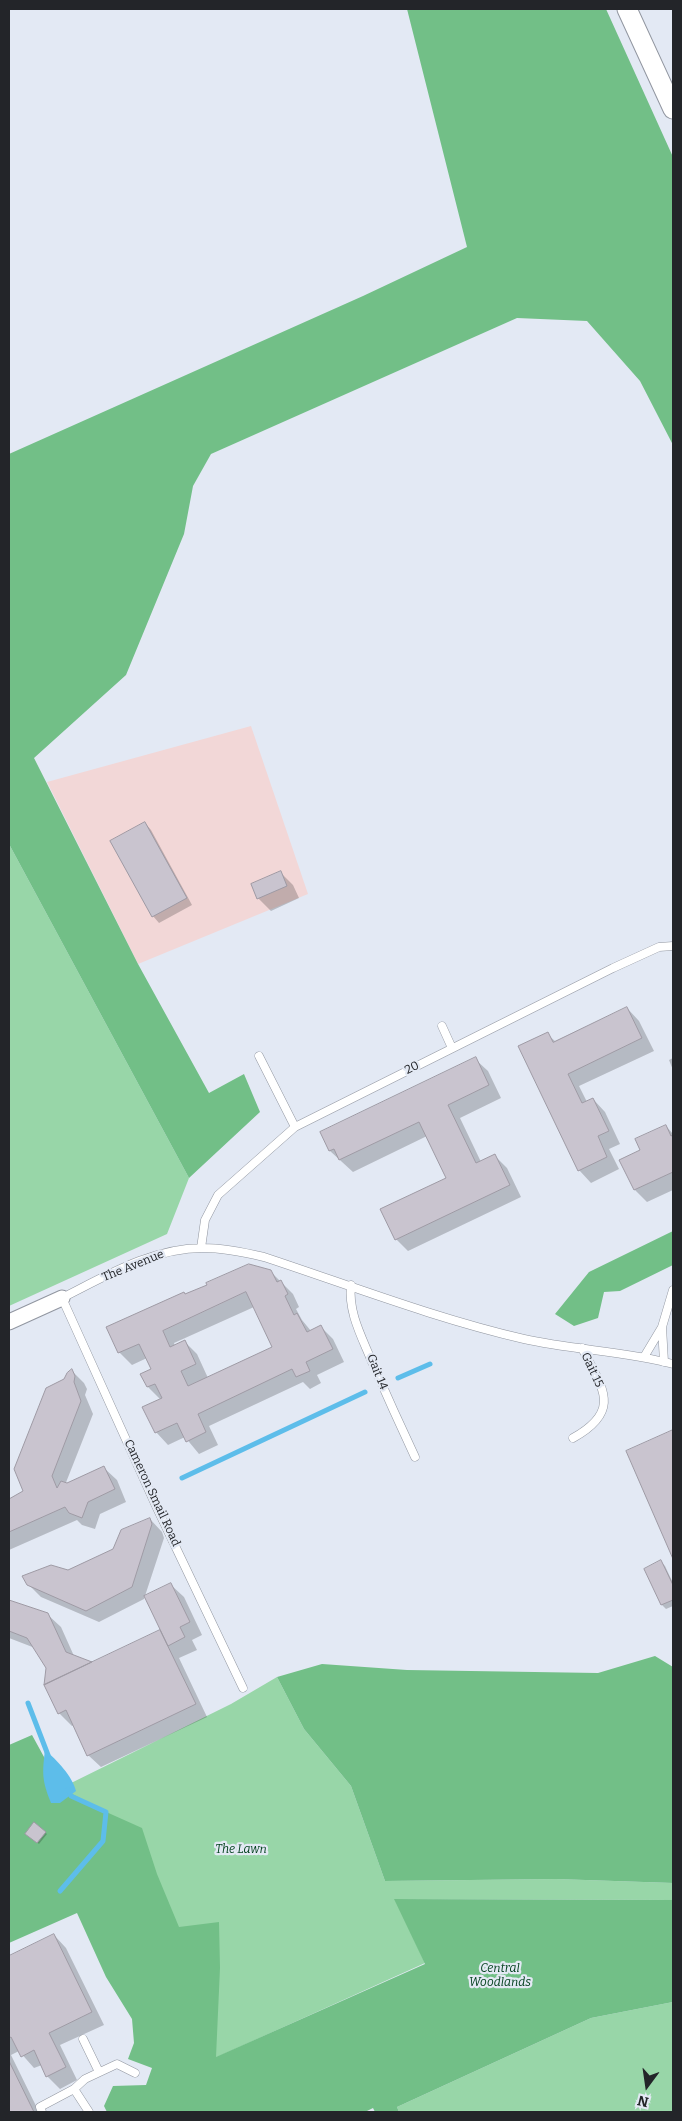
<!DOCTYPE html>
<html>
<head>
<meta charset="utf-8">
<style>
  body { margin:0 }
  #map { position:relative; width:682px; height:2121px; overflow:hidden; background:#e3e9f4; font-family:Bitter,serif }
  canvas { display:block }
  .frame { position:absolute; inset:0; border:10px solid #232529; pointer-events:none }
  .north { position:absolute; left:622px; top:2061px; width:50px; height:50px; -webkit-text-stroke:4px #e3e9f4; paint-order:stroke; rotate:194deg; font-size:14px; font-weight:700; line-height:20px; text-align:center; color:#232529 }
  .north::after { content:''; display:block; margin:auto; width:18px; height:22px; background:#232529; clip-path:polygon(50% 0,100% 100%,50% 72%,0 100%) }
</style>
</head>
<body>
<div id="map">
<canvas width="682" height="2121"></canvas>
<div class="frame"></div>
<div class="north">N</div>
</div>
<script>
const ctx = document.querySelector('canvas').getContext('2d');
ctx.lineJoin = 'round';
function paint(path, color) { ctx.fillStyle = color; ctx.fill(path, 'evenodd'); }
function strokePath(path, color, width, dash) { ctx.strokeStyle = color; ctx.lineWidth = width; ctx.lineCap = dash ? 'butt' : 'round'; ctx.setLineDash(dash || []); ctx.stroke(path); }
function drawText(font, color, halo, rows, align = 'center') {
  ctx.font = font + ' Bitter,serif'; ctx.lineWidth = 4.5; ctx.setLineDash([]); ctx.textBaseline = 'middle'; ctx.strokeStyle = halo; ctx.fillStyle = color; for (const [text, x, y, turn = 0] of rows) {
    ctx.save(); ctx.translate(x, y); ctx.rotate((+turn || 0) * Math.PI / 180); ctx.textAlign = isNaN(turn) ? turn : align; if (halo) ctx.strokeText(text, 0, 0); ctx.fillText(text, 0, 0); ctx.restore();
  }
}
const industrial = new Path2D(`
  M251,726l57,168 -170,70 -91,-182z`);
const green = new Path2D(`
  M9,844l180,334 -22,56 -158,72z
  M277,1677l27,52 47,57 34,95 171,-2 117,4v17l-278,-1 30,64 -210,95 -154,-270 170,-84z
  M673,2002v110h-274l-2,-5 194,-89z`);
const forest = new Path2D(`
  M407,9h199l67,148v288l-33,-64 -53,-60 -70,-3 -306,136 -18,32 -9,48 -58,141 -92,83 104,206 71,129 35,-19 16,38 -71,66 -180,-334v-390l354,-158 104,-49z
  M673,1231v34l-53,26 -16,1 -6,26 -24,8 -19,-12 34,-42z
  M655,1656l18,11v216l-117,-4 -171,2 -34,-95 -47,-57 -27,-52 45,-13 85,6 191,3z
  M32,1735l29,53 43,23 38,17 15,46 22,53 40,-5 1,46 -4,89 209,-93 -31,-65 279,1v102l-82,16 -194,89 2,5h-24l-2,-4 -8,4h-258l-3,-6 9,-20 33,-1 6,-17 -24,-9 6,-16 -2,-24 -26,-42 -29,-64 -68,30v-198z`);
const water = new Path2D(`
  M45,1750c12,10 27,26 31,41l-16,12h-9c-9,-22 -9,-29 -6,-53z`);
const shadow = new Path2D(`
  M145,823l6,7 41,75 -33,18 -6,-7z
  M280,872l13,13 6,13 -28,13 -13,-13z
  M627,1008l12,13 15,30 -75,35 8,16 6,-3 12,13 15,32 -11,5 10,20 -28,14 -12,-13 -32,-136 9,8z
  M673,1058v12l-4,-10z
  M475,1059l13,12 13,27 -41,20 21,44 14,-6 12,12 14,29 -113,54 -12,-12 51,-60 -20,-43 -74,36 -23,-21 -9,-18z
  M666,1126l7,8v56l-26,12 -12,-12 7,-39z
  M270,1271l23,23 6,13 -3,2 6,11 9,11 10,-4 12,12 11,23 -27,13 4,8 -11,6 -7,-7 -94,44 9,19 -19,9 -14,-17 -17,8 -12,-13 5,-32 -13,-13 -6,-13 11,-5 -6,-11 -15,7 -13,-13 -12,-25 79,-32zM254,1307l19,41 -65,30 -11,-24 -12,-12 -10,4 -1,-3z
  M72,1371l12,12 3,6 -2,6 8,19 -28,71 39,-17 13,12 9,22 -26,12 -5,15 -13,-4 -5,-5 -68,30v-50l16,-8 40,-112z
  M673,1432v124l-45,-105z
  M150,1519l12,13 2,6 -20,61 -45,23 -58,-25 -13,-13 40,-13 46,-21z
  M661,1562l4,4 8,17v23l-7,3 -4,-4 -17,-36z
  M171,1585l13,12 18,38 -10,5 5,10 -18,8 28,59 -106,50 -13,-12 -14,-30 -2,1 -13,-13 -13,-29 1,-16 -12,-20 -26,-10v-37l39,14 13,12 13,29 18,7 70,-33z
  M34,1824l13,10 -8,10 -12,-10z
  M54,1935l12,13 38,77 -44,20 17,35 -17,9 -13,-13 -5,-11 -8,3 -15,-17 -8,4 28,57h-30v-155z`);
const stream = new Path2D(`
  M398,1378l32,-14
  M182,1478l183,-86
  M28,1703l20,52
  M60,1891l43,-50 3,-29 -35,-16 -3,-6`);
const building = new Path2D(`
  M145,822l42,76 -35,19 -42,-76z
  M281,871l6,15 -30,13 -6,-15z
  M627,1007l15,31 -74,36 14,29 11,-5 16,33 -11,5 9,21 -29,14 -60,-125 30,-14 5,10z
  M476,1057l13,28 -41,20 28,58 19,-9 15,31 -115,55 -15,-31 66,-31 -27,-56 -80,38 -5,-11 -5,2 -9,-19z
  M666,1125l5,11 2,-1v37l-39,18 -15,-30 21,-10 -5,-11z
  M249,1264l22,6 6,12 4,-2 7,14 -3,2 9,19 3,-2 10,19 14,-7 12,24 -27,13 4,9 -14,6 -4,-8 -94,45 8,18 -20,10 -9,-19 -22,10 -13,-26 20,-9 -7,-14 -8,3 -7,-13 11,-5 -12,-25 -21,9 -12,-26 78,-35 1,2 22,-9 -1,-2zM246,1292l26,55 -84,39 -7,-15 15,-7 -11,-24 -15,7 -7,-16z
  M72,1369l3,7 -1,6 7,19 -29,75 5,12 4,-7 6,2 37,-17 11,23 -27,13 -6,16 -13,-5 -4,-6 -56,25v-33l14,-8 -9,-22 32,-81 18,-9 3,-6z
  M673,1430v129l-47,-108z
  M150,1518l2,6 -20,63 -46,24 -59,-26 -5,-9 29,-11 17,5 45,-21 8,-19z
  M661,1560l12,25v15l-12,5 -17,-36z
  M171,1583l19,39 -10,5 5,10 -17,9 -24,-50z
  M9,1600l39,13 18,39 26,10 -48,23 2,-17 -19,-30 -18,-7z
  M160,1630l36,74 -109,52 -21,-46 -8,4 -14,-29z
  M34,1822l12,10 -9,11 -12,-9z
  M54,1934l38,78 -43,21 17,34 -20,10 -12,-27 -13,7 -10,-20 -2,1v-82z
  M9,2061l25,51h-25z`);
const service = new Path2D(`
  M442,1026l10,22
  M259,1056l36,71
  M201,1248l4,-28 13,-25 77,-68 318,-159 46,-21 14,-1
  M351,1285c-3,28 11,52 21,77 14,32 28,63 43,95
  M662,1327l2,35
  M644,1357l18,-30 11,-37
  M573,1438c50,-28 29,-50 9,-90
  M243,1688l-86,-180 -95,-210c44,-22 90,-50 141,-50 21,0 40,4 61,9 85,28 173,62 260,82 49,11 100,12 149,25
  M83,2039l16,33
  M42,2112l-2,-5 34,-18
  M89,2112l-15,-23 11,-10 32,-15 18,9`);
const minor = new Path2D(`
  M9,1322l53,-24`);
const tertiary = new Path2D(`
  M627,9l46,100`);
const streetNames = [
  ["20",412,1068,-27],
  ["The Avenue",133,1266,-22],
  ["Gait 15",592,1370,65],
  ["Gait 14",377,1372,68],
  ["Cameron Smail Road",152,1493,65]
];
const parkNames = [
  ["The Lawn",241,1850],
  ["Central",500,1969],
  ["Woodlands",500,1983]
];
paint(industrial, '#f2d7d7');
paint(green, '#98d6a8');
paint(forest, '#72bf87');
paint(water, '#5dbdea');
paint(shadow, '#0003');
strokePath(stream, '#5dbdea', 5);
paint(building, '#c9c4cf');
strokePath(building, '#9e9aa4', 1);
strokePath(service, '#9196a0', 9);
strokePath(minor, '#9196a0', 17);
strokePath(tertiary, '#9196a0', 21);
strokePath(service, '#fff', 8);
strokePath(minor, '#fff', 15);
strokePath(tertiary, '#fff', 19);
drawText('12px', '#232529', '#e3e9f4', streetNames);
drawText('italic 12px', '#03411e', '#e3e9f4', parkNames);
</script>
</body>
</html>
